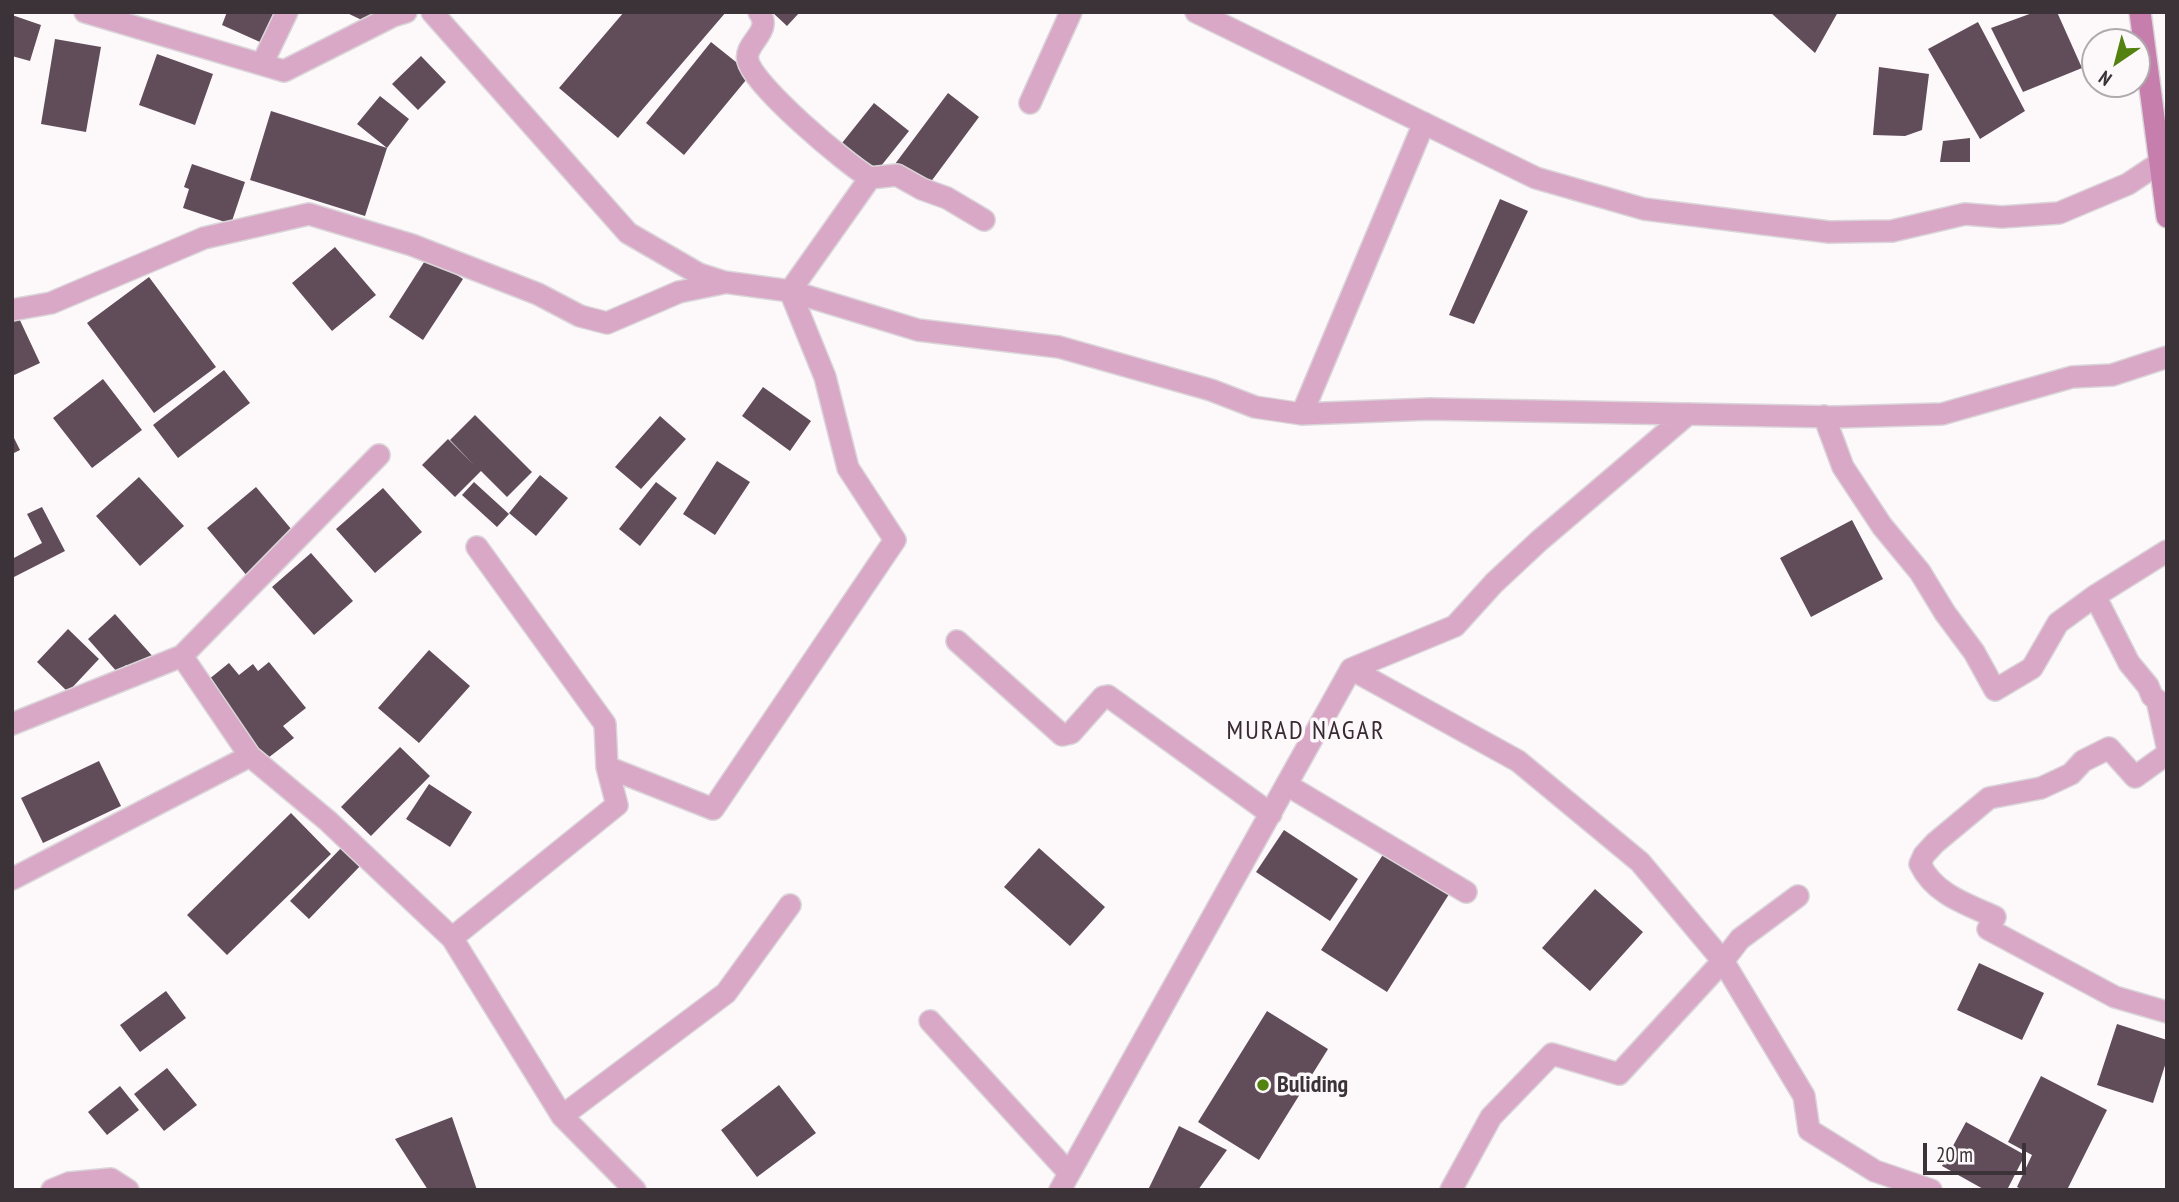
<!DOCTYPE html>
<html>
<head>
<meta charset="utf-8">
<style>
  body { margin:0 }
  #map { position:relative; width:2179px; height:1202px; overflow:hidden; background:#fdf9fb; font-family:"PT Sans Narrow",sans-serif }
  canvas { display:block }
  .frame { position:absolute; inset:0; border:14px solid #3c3339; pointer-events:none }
  .north { position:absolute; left:2081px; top:28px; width:70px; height:70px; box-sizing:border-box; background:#fdf9fb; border:2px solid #b0aaad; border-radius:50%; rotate:215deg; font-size:19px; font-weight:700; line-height:28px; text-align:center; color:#3c3339 }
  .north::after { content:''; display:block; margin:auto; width:24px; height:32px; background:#538210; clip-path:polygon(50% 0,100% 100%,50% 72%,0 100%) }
  .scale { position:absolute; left:1923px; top:1143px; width:103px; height:32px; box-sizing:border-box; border:4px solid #3c3339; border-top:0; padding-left:9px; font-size:21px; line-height:24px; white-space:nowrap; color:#3c3339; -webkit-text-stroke:5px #fdf9fb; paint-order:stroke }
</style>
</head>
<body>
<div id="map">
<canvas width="2179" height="1202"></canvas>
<div class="frame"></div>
<div class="north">N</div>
<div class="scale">20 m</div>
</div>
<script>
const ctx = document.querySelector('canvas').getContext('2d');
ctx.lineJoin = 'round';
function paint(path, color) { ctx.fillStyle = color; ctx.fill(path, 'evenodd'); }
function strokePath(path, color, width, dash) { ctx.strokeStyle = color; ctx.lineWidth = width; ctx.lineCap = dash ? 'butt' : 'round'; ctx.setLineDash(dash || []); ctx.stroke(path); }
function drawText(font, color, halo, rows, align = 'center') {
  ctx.font = font + ' "PT Sans Narrow",sans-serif'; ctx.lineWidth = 7; ctx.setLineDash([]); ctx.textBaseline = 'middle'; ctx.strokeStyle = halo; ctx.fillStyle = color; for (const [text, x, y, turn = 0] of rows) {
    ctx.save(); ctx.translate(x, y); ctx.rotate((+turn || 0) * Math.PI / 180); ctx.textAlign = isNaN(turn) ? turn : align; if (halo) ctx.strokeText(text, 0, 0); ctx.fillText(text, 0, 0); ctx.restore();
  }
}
const building = new Path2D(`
  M227,12h47l-14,30 -38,-17z
  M345,12h28l-5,11z
  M624,12h102l-108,126 -59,-50z
  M772,12h28l-13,14z
  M1770,12h68l-23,41z
  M2035,12h22l25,56 -59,24 -32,-64z
  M12,15l29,10 -11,36 -18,-5z
  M1978,22l47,89 -45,28 -52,-90z
  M55,39l46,8 -15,85 -45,-8z
  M711,42l40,32 -67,81 -38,-32z
  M157,54l56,20 -18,51 -56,-20z
  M421,56l25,26 -28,28 -26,-26z
  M1879,67l50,7 -7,56 -17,6 -32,-1z
  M948,93l31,24 -52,70 -32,-23z
  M380,96l29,23 -22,29 -30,-24z
  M874,103l35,28 -32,40 -35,-28z
  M271,111l116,37 -22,68 -115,-36z
  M1970,138v24h-30l3,-21z
  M192,164l53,18 -14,42 -48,-16 6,-19 -5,-2z
  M1500,199l28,12 -54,113 -25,-9z
  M335,247l41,48 -44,36 -40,-48z
  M428,256l35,23 -40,61 -34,-23z
  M149,277l67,90 -62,46 -67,-90z
  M17,314l23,49 -28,13v-60z
  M224,370l26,33 -72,55 -25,-33z
  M103,379l39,51 -50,38 -39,-50z
  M763,387l48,34 -21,30 -48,-35z
  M475,415l57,57 -25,25 -26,-26 -26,26 -33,-32 26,-26 26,26 -24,-25z
  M660,416l26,23 -45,50 -26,-22z
  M12,434l8,16 -8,4z
  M717,461l33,21 -35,53 -32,-21z
  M540,475l28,23 -32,38 -27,-23z
  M139,477l45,49 -44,40 -44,-50z
  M474,482l35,32 -12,13 -35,-32z
  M656,482l21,16 -37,48 -21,-17z
  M256,487l41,49 -49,41 -41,-49z
  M383,488l39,44 -47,41 -39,-44z
  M42,507l23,44 -53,27v-19l30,-16 -15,-29z
  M1852,520l31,59 -72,38 -31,-59z
  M311,553l42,48 -39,34 -42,-48z
  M115,614l40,45 -18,6h-11l-8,8 -30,-34z
  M68,629l31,30 -31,33 -31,-30z
  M429,650l41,36 -51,57 -41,-35z
  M269,662l37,46 -23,18 11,12 -30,23 -61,-77 26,-21 10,12 14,-11 5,7z
  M400,747l30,29 -59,60 -30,-29z
  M99,761l22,45 -78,37 -22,-45z
  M429,784l43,28 -22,35 -44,-28z
  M291,813l40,41 -104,101 -40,-40z
  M1284,830l74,49 -28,42 -74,-49z
  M344,845l19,18 -54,56 -19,-18z
  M1039,848l66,59 -35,39 -66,-59z
  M1386,850l65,41 -64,101 -66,-42z
  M1595,889l48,43 -53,59 -48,-43z
  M1979,963l65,30 -22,47 -65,-30z
  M166,991l20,27 -46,34 -20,-27z
  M1267,1011l61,38 -69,111 -61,-38z
  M2117,1024l50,16v19l-14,44 -56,-18z
  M167,1068l30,37 -33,26 -30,-37z
  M2041,1076l66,34 -40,80h-44l-6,-3 15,-32 -24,-13z
  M779,1085l37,48 -59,44 -36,-47z
  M120,1086l19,24 -32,25 -19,-23z
  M452,1117l25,73h-49l-33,-51z
  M1966,1122l59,33 -18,35h-22l-43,-24z
  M1179,1126l48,24 -29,40h-50z`);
const minor = new Path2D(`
  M85,12l199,59 109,-55 13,-4
  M432,12l196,221 71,41 25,8 66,9 128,39 141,17 152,43 44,17 47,7 128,-5 407,8 105,-3 130,-37 40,-2 55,-18
  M759,12c15,20 -16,31 -11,49 6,25 97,102 122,117l27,-3 25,14 25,9 37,22
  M1196,12l340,166 108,31 185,23 63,-1 73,-17 37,3 57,-4 69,-29 39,-26
  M262,64l25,-52
  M1030,103l41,-91
  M12,310l39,-7 153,-65 105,-24 103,31 126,49 42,22 27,7 72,-31 44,-9
  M1302,414l122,-291
  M1824,416l19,51 39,59 38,46 25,41 29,39 21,38 37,-22 26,-45 37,-27 72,-45
  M2095,596l34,67 19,23 4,10 5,4 10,46
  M957,641l105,94 9,-2 32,-36 5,-1 163,118
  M182,656l197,-201
  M1351,669l167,92 122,101 83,99 81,135 5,34 66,41 56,19
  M12,724l170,-68 68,100 78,65 124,117 110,178 73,74
  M2167,754l-32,23 -26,-29 -26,13 -12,13 -30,14 -52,10 -54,45 -11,12 -4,9c14,30 46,40 75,53l-7,12 127,68 52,15
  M607,767l106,42 182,-269 -47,-72 -23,-91 -35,-86 80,-113
  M1287,785l179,107
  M12,879l238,-123
  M452,938l165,-133 -10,-38 -2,-43 -128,-177
  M930,1021l139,152
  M562,1116l164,-123 64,-88
  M1060,1190l291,-521 104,-43 39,-43 45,-42 149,-127
  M1451,1190l40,-73 61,-63 67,20 104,-113 17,-22 58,-43`);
const tertiary = new Path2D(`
  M52,1190l17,-7 42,-4 17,11`);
const secondary = new Path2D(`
  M2140,12l27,205`);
const markers = [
  [1263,1085,7,"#538210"]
];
const poiNames = [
  ["Buliding",1277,1085]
];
const neighbourhoodNames = [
  ["MURAD NAGAR",1306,732]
];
paint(building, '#604d59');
strokePath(minor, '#dad5d8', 24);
strokePath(tertiary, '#dad5d8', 24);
strokePath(secondary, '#dad5d8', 24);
strokePath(minor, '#d9a8c7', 21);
strokePath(tertiary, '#d9a8c7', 21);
strokePath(secondary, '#c67fad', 21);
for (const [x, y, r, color] of markers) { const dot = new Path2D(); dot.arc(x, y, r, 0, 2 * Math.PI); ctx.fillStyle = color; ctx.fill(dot); strokePath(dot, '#fdf9fb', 2.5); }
drawText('bold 24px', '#3c3339', '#fdf9fb', poiNames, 'left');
ctx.letterSpacing = '2px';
drawText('26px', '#392933', '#fdf9fb', neighbourhoodNames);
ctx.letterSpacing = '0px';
</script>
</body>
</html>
